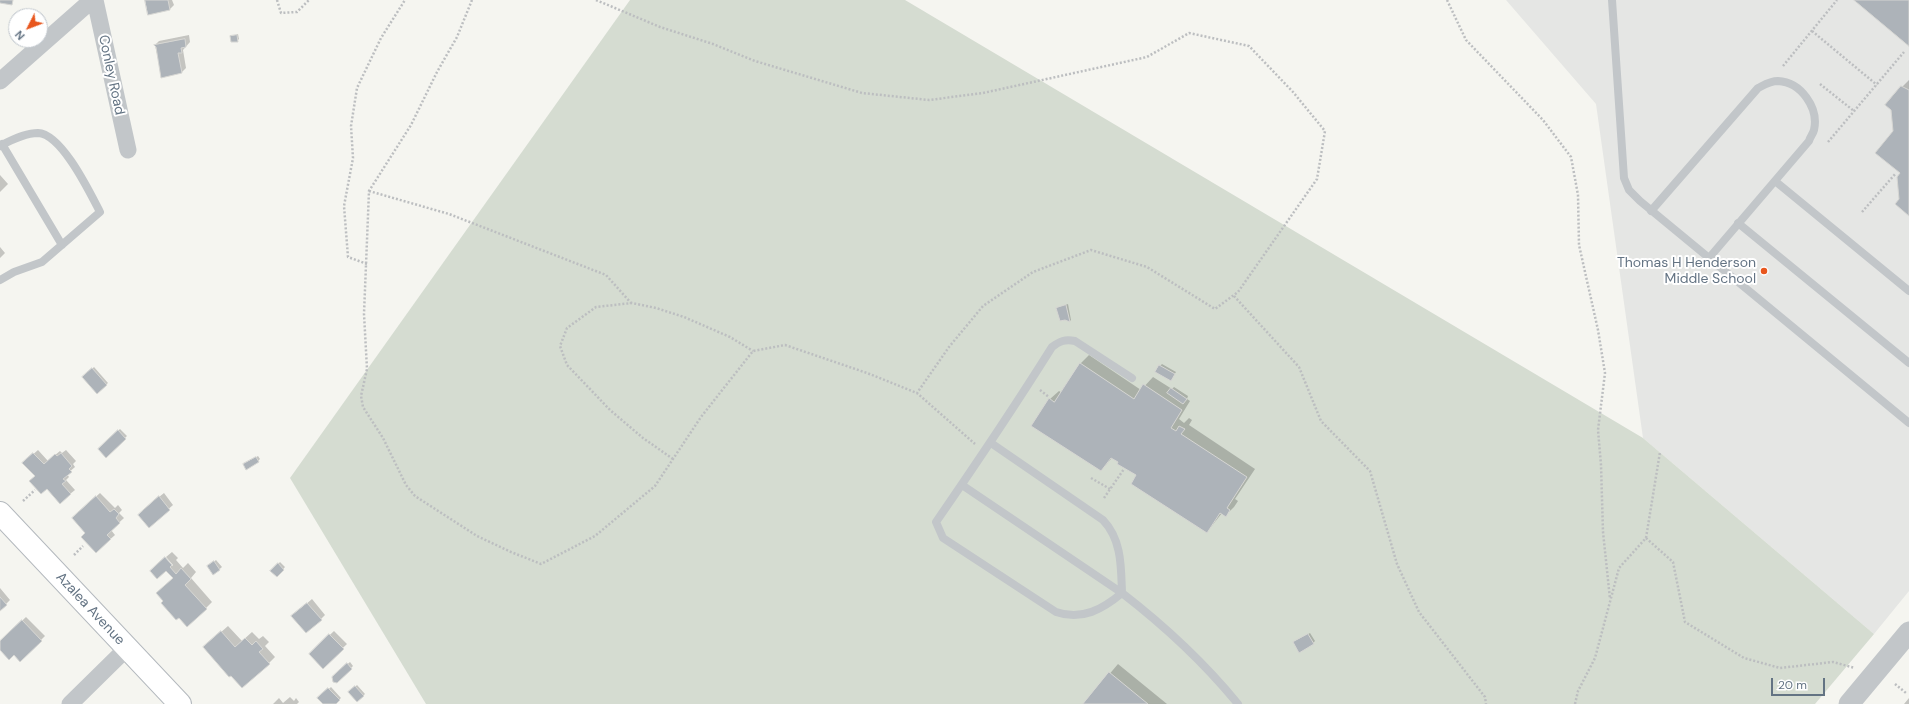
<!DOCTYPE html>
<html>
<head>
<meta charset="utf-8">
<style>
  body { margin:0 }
  #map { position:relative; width:1909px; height:704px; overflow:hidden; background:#f5f5f0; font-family:"DM Sans",sans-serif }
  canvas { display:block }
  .north { position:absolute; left:8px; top:8px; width:40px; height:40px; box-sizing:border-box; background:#fff; border:1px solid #c1c7cd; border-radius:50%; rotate:228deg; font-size:11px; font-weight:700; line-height:16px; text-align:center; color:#637383 }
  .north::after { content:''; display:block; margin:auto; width:14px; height:18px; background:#e8561d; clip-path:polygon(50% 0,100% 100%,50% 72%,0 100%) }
  .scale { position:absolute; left:1771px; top:678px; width:54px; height:18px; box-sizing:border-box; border:2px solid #637383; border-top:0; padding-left:5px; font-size:12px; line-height:14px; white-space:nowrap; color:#637383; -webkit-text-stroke:3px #fff; paint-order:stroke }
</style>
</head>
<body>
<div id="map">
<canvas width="1909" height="704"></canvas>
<div class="north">N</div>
<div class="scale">20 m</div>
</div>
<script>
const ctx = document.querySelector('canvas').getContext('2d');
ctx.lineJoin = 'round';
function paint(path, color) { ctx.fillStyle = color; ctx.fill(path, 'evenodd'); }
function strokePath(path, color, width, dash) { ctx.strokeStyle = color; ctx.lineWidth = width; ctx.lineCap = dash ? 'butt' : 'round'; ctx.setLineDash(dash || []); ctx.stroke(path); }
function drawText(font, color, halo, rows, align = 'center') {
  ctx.font = font + ' "DM Sans",sans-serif'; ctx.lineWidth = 4; ctx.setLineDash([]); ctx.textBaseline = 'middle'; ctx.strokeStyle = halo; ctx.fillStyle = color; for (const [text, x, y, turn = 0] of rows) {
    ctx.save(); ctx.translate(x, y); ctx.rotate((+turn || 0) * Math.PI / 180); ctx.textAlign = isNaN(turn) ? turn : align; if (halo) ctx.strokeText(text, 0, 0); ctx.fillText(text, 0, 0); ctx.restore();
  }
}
const built = new Path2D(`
  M1506,0h403v591l-35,43 -231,-196 -47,-334z`);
const green = new Path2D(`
  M630,0h275l738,438 231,196 -59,70h-1389l-136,-226z`);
const shadow = new Path2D(`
  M146,0h26l2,5 -5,5z
  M238,34l1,5 -2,2 -6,-4z
  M189,35l1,7 -7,8 3,18 -4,4 -20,5 -7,-32 4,-4z
  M1909,80v135l-9,-16 1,-26 -7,-42 8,-44z
  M0,175l8,9 -8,8z
  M0,247l5,6 -5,5z
  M1068,304l3,16 -1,1 -13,-13z
  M1089,355l52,35 12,-13 19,12 2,-2 14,9 -1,3 3,2 -11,18 5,4 5,-5 3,2 -3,5 66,44 -20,30 3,2 -4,6 -8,8 -4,-2 -15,19 -69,-58 -26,-16 -11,12 -51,-71 9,-8 3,2 18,-29z
  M1162,364l14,8 -4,6 -12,-12z
  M94,367l14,16 -11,9 -13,-15z
  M120,429l7,7 -21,20 -7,-7z
  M38,450l10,11 12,-10 2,2 4,-3 10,11 -3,3 2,3 -8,7 2,3 -3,3 9,10 -5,4 -34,-18 -8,-17z
  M258,456l2,3 -2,2 -12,2z
  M100,493l15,15 3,-3 4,5 -3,3 5,5 -13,12 4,5 -19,17 -19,-38z
  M164,493l9,12 -24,21 -6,-16z
  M172,552l6,6 -2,2 7,8 5,-5 8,9 -5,6 21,24 -6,6 -32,-30 -9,-20 7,8 1,-1 -7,-8z
  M216,560l6,7 -8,7 -4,-9z
  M280,562l5,5 -8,9 -5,-5z
  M0,588l10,12 -10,10z
  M312,599l13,16 -4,4 -24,-7z
  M26,617l19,19 -25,25 -6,-7 -14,-5v-7z
  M228,626l14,15 10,-9 7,7 4,-3 6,6 -4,4 10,11 -6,6 -58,-22z
  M334,631l13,13 -24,23 -13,-13z
  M1310,633l5,8 -2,2 -17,-2z
  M350,662l3,4 -16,16 -4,-5z
  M1118,664l49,40h-83z
  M357,685l8,9 -8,7 -7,-9z
  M331,687l10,11 -7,6h-10l-5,-6z
  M290,697l4,4 2,-3 3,4 -2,2h-24l6,-6 4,5z
  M1909,698v6h-5z`);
const building = new Path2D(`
  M0,0h13l-1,5 -12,-2z
  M145,0h23l2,10 -22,5z
  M1854,0h55v46z
  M237,35l1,7h-7l-1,-6z
  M185,39l1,8 -5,1 1,5h-4l4,20 -21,5 -5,-31 -2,-2z
  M1901,86l8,4v126l-14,-12 4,-5 -2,-22 3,-4 -25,-20 18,-22 -2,-21 -6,-5z
  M1066,305l4,17 -5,-2 -5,1 -4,-13z
  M1080,363l54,36 9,-15 39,26 -11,18 5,3 3,-5 6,3 -4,5 66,43 -20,31 3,2 -4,7 -6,-4 -13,20 -76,-49 5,-9 -19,-11 1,-2 -7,-4 -10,13 -70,-45 18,-28 5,4z
  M1159,365l16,9 -4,7 -16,-9z
  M92,368l15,17 -10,9 -15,-17z
  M1171,388l16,11 -4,5 -16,-11z
  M118,430l8,9 -20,19 -8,-9z
  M33,453l11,11 11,-10 2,2 4,-3 11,13 -3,3 3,3 -9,7 3,2 -4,3 9,10 -11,10 -13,-15 -6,5 -12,-13 6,-5 -13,-13z
  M256,457l3,5 -13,8 -3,-6z
  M96,496l14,16 4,-3 5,5 -3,4 4,5 -13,12 4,4 -15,14 -15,-16 4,-4 -13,-15z
  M159,496l11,14 -21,18 -11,-13z
  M165,557l7,8 -2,2 6,7 5,-6 10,11 -6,6 22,24 -20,18 -8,-9 -3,2 -15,-17 2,-2 -7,-8 17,-15 -7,-7 -9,8 -7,-8z
  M214,561l6,9 -7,5 -6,-9z
  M278,563l6,7 -7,7 -7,-6z
  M0,597l7,8 -7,6z
  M307,603l15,17 -16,13 -15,-17z
  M22,620l20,21 -22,21 -6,-7 -5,5 -9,-10v-9z
  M221,631l14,16 10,-9 7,7 4,-4 7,8 -4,3 11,12 -28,24 -11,-12 -2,1 -26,-30z
  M329,634l15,15 -21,20 -14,-15z
  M1308,634l6,10 -15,9 -6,-11z
  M347,663l5,6 -15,14 -4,-1 -1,-5z
  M1109,672l39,32h-65z
  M355,686l9,10 -7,6 -9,-10z
  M328,688l12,12 -4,4h-13l-6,-6z`);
const path = new Path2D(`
  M277,0l4,13 16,-1 12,-12
  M472,0l-15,37 -20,35 -26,53 -42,66 -5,123 3,55 -6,27 2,11 20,31 23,47 9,11 62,40 34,16 30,12 54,-28 60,-50 46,-69 52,-66 32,-6 82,28 50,20 58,51
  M596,0l64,27 53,17 42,17 107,32 67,7 54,-7 164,-36 42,-24 60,13 44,46 32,39 -8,48 -79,113 -23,17 -68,-42 -56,-17 -58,22 -50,34 -34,41 -32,46
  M1447,0l19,40 77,80 28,37 7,38 1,50 19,85 7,43 -7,57 3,35 2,67 7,67
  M1812,31l65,54
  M1783,66l54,-66
  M1820,84l34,27
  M1828,142l76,-90
  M369,191l80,23 157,61 25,28
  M1862,212l34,-39
  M367,264l-19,-7 -4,-51 9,-48 -2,-32 6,-38 24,-50 24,-38
  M1234,296l65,71 22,54 49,50 27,93 22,48 66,85 1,7
  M1040,390l9,7
  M673,459l-30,-21 -33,-28 -43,-45 -7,-19 7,-18 29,-21 36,-4 24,5 28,9 46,20 23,14
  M1091,478l19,11
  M1104,498l20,-29
  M23,501l12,-11
  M1646,538l27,24 12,60 59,36 36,10 53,-6 22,6
  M74,555l9,-9
  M1895,684l11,9
  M1575,704l3,-13 17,-33 24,-90 27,-30 14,-86`);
const service = new Path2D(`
  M1612,0l12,178 5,12 11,11 269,222
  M2,144l60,101
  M0,146c11,-6 25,-13 38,-13 24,1 52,60 62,79l-58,50 -28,10 -14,8
  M1775,181l134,110
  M1651,211l107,-123c6,-3 12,-7 20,-7 23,1 41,27 36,49 -1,4 -4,7 -5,11l-100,117
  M1738,223l171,140
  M991,443l112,77c19,20 18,47 19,73 44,34 80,67 116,111
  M962,485l160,108c-19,16 -40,28 -66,19l-113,-74 -7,-16c40,-58 79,-116 116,-175 8,-6 13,-8 23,-6l57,37`);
const minor = new Path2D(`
  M95,0l33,150
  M0,81l92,-81
  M70,704l57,-56`);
const tertiary = new Path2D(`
  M1849,704l60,-72`);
const secondary = new Path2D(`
  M0,513l180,191`);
const markers = [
  [1764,271,4,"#e8561d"]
];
const streetNames = [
  ["Conley Road",111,75,78],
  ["Azalea Avenue",90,609,47]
];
const poiNames = [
  ["Thomas H Henderson",1756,263],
  ["Middle School",1756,279]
];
paint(built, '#e5e6e4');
paint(green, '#d5dcd1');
paint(shadow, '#0003');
paint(building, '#adb3b9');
strokePath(building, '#d6d6d3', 1);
strokePath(secondary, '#b4b9be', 24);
strokePath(path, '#bcbec0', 2.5, [2, 2]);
strokePath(service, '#c2c6c9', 8);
strokePath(minor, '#c2c6c9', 17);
strokePath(tertiary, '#c2c6c9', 21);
strokePath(secondary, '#fff', 22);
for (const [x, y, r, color] of markers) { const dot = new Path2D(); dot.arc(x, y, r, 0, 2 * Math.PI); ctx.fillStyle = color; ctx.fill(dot); strokePath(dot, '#fff', 1.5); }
drawText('14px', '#637383', '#fff', streetNames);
drawText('14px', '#637383', '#fff', poiNames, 'right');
</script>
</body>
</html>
